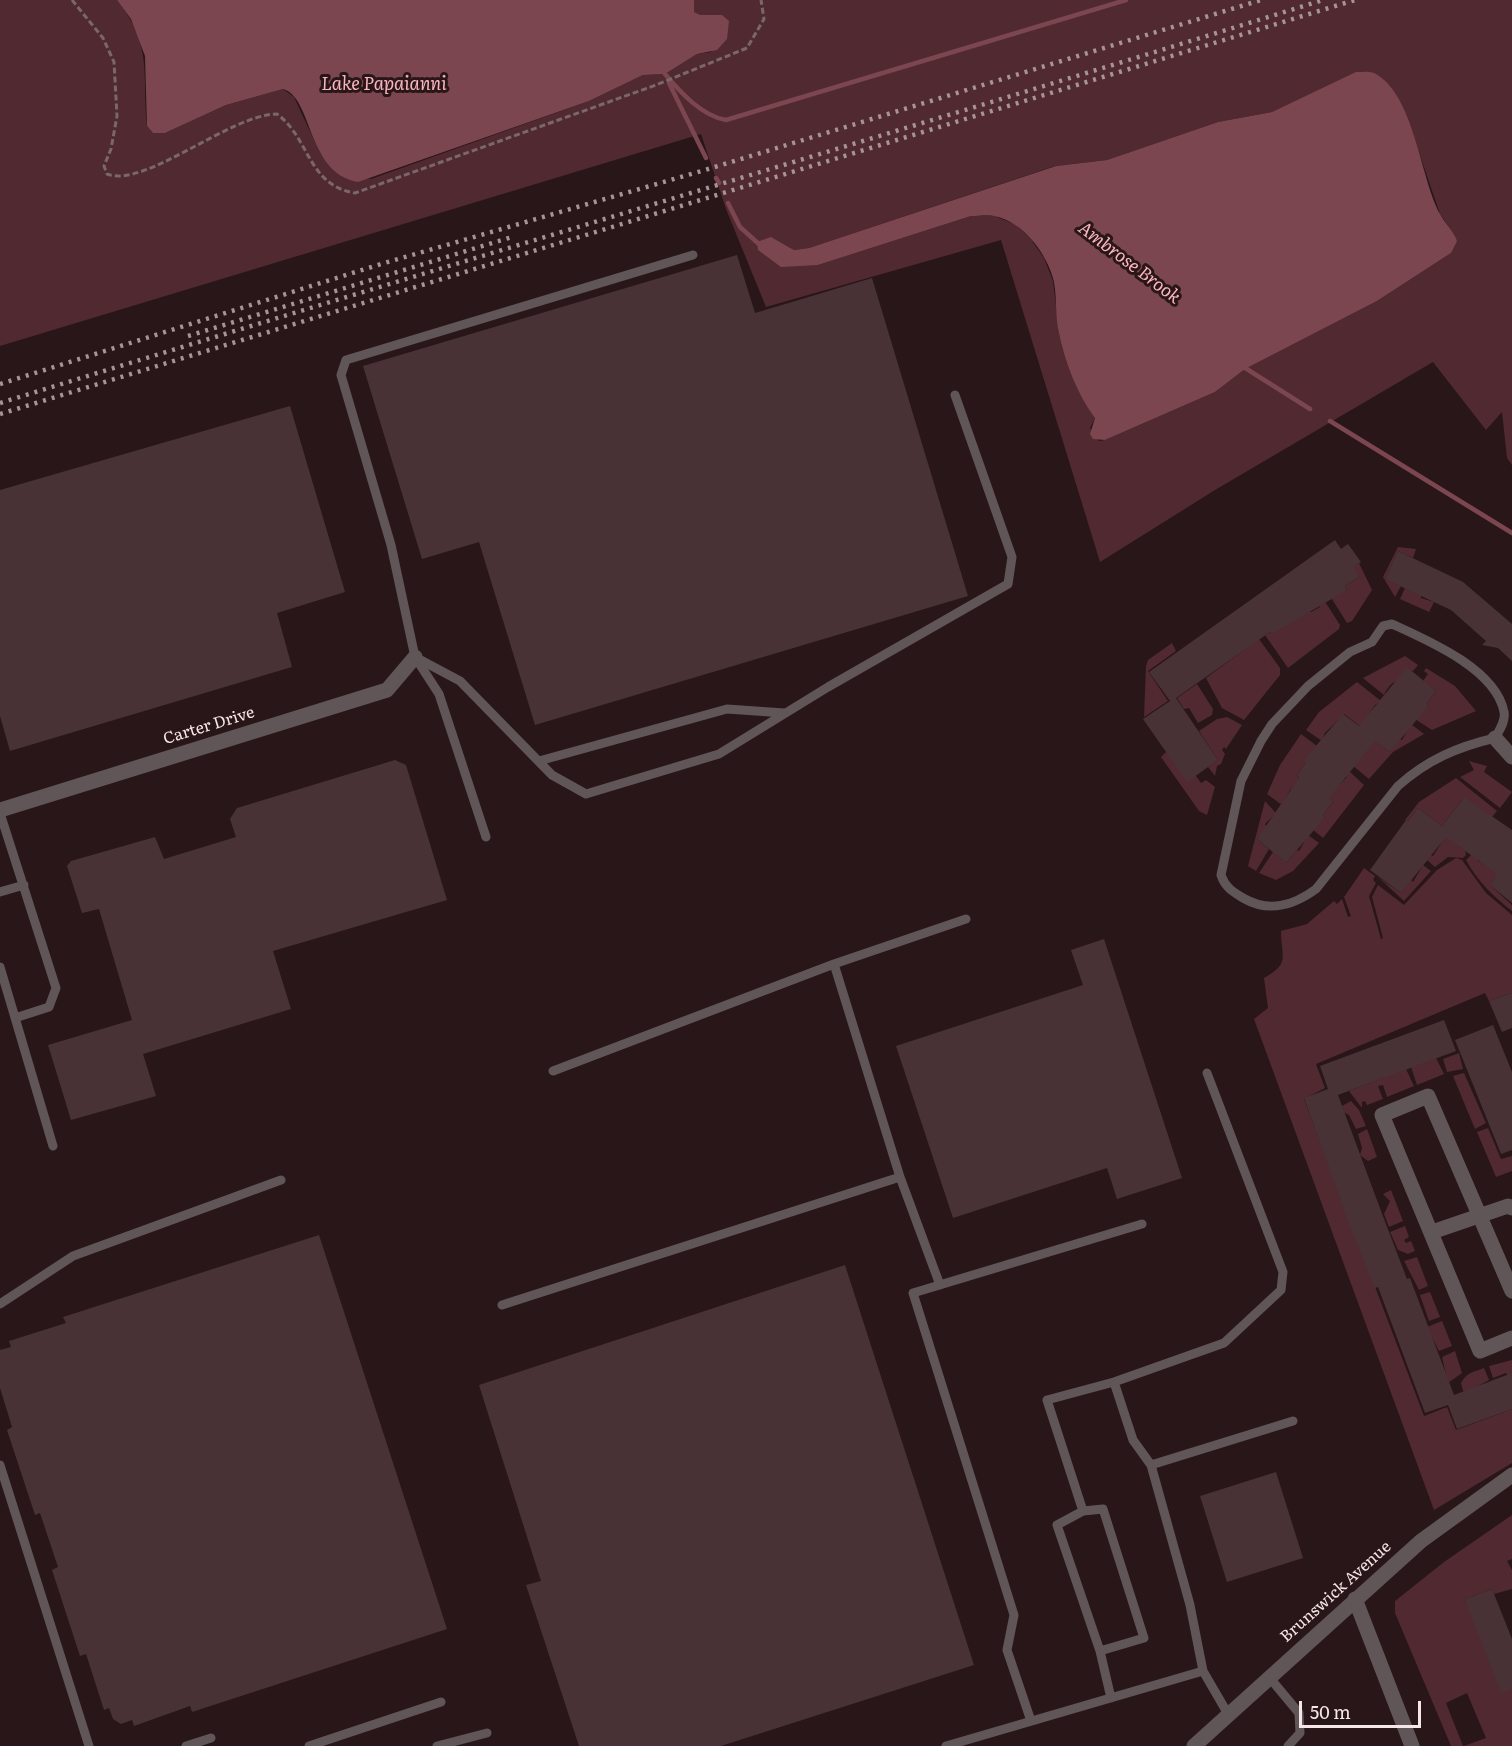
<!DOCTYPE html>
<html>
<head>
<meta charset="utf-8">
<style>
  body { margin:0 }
  #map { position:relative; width:1512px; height:1746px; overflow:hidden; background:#291619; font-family:Literata,serif }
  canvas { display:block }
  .scale { position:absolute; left:1299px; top:1701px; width:122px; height:27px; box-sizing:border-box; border:3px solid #f5e6e8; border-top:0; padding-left:8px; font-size:18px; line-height:21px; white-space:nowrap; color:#f5e6e8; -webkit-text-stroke:4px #291619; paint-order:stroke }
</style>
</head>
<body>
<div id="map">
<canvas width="1512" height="1746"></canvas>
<div class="scale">50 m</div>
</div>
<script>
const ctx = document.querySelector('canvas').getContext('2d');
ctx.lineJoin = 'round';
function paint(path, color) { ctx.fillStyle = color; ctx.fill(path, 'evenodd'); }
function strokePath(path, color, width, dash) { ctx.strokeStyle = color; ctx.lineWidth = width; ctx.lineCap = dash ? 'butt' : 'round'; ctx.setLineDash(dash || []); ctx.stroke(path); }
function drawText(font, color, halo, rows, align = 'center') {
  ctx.font = font + ' Literata,serif'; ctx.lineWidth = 6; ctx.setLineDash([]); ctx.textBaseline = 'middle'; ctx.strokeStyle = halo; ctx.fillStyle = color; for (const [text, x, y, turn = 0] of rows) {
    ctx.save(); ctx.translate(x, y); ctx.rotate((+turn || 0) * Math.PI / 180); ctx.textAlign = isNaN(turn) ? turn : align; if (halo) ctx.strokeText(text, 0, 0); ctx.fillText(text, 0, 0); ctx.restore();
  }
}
const green = new Path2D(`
  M0,0h117c36,45 25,73 30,126l6,7h12l61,-28 57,-16 11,8 26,56 17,20 34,6 218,-78 54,-26 22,-1 32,-20 14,-2 11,-37h-23l-5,-3v-12h818v465l-5,-7 -5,-46 -16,18 -53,-68 -218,128 -115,72 -99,-322 -235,67 -40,-98 -25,-75 -701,212zM1356,73l53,50 31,91 15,22 -4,17 -74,48 -132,68 -30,23 -110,48 -6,1 -9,-13 5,-10 -36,-86 -6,-51 -9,-23 -14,-20 -14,-13 -21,-9h-24l-153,49 -47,-28 23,13 15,-2 246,-82 52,-6 111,-38 54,-10z
  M1398,547l18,2 -3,9 -15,-7 -13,28 16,7 -6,11 -12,-20z
  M1359,563l13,27 -20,31 -5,2 -17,-27 17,-6 -2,-4 14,-9 -6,-10z
  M1405,588l16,7v3l13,4 -5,10 -29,-13z
  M1324,600l16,25 -1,4 -51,39 -23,-33 5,-3 2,2 37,-24 2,2 9,-5 -1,-3z
  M1259,639l21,29v7l-36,45 -22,-12 -16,-30z
  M1172,643l4,8 -28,20 20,30 -24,16 2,-51 2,-6z
  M1405,656l13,9c-12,17 -25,10 -34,30l-21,-17z
  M1426,668l29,18 21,25 -44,19 -17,-11 14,-14 -2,-2 9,-12 -13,-10 5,-7 -4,-3z
  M1357,682l24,19 -6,4 -14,22 -17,-13 -19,19 -3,8 -16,-11 13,-18z
  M1197,684l16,25 -1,6 -14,8 -9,-15 -5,1 -7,-11z
  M1227,717l15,8 -16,24 -2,-2 -2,3 3,4 -4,10 -4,2 -2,10 -7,-9 10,-7 -19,-29 18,-12z
  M1411,724l13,10 -31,18 -24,27 -17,-14 15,-31 23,18 9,-13 3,1z
  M1301,734l16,12 -20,29 3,6 -10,9 -8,15 -15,-11 13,-29z
  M1166,752l30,24 5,7 5,-3 9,7 -8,28 -8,-4 -38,-54z
  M1469,761l18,5 -3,6 28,20 -12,16 -40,-31 14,-7z
  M1348,770l16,15 -41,53 -11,-9 13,-12 -2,-2 10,-13 -6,-5 20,-20 -3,-2z
  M1456,778l41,33 -6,7 -4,-5 -24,-15 -21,28 -24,-18 -10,13 -3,-1 14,-18z
  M1265,801l11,12 -11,11 2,3 -10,12 12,10 -13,22 -8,-5z
  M1447,834l14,14 4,-1 1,8 -3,3 -15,-1 -13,10 -8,-7 3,-5 3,1z
  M1308,835l11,8 -26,28 -17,9 -17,-7 14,-21 13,11 11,-13 2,1z
  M1473,853l5,4 -1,3 23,14 -9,12 21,19v6c-18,-14 -35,-30 -46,-51z
  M1456,858l6,2 24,33 26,22v78l-23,8 -4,-8 -169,71 9,24 -21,11 120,317 23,-9 9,23 56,-21v54l-78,47 -180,-491 14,-11 -4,-30c27,-15 17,-21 17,-47l26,-7 27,-23 3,3 5,-5 6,18 3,-1 -7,-19 20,-29 11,8 -2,4 3,3 -7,13 12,43 2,-1 -11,-41 6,-12 26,20 33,-35z
  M1423,865l8,6 -27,30 -26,-24 23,16 10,-13 2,2z
  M1459,1053l4,16 -16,3 -4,-13z
  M1436,1058l8,16 -27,11 -6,-18z
  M1406,1069l8,17 -27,11 -4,-12 -5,1 5,13 -16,6 -2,-4 -3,1v6l-13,-17z
  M1464,1073l22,50 -11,6 -22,-53z
  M1351,1101l8,9 7,16 -10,3 -7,-14 -6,-3 -1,-6z
  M1488,1128l13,31 11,-3v15l-16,6 -19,-45z
  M1367,1129l10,28 -9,4 -8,-6 2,-7 -4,-14z
  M1391,1190l12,31 -14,6 -5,-13 6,-13 -7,-7z
  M1405,1226l4,11 -5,3 2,3 5,-2 4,10 -7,3 -10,-4 -8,-18z
  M1417,1257l11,29 -9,4 -15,-29z
  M1430,1292l10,25 -11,4 -9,-26z
  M1442,1321l10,25 -13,5 -12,-24z
  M1455,1351l7,22 -14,10 -6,-26z
  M1512,1360v14l-4,2 -2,-3 -13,5 -4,-12z
  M1484,1368l5,12 -25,14 -3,-11c5,-10 12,-11 23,-15z
  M1512,1515v44l-5,2 5,9v19l-18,5 -2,-5 -27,10 47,90v57h-48l22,-8 -19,-45 -21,10 17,43h-12l-56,-133v-12l49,-39z`);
const water = new Path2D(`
  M117,0h577v12l6,3h22l7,6 -2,18 -10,11 -20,4 -32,20 -22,1 -54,26 -231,81c-52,-9 -45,-85 -75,-93l-57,16 -61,28h-12l-6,-7 -2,-70 -14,-37z
  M1356,72c6,0 13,-1 18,1 40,20 46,104 66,141 5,10 14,17 17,27l-6,12 -74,48 -132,68 -30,23 -110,48 -12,-1 -3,-5 5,-16c-18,-24 -30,-56 -36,-85 -4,-17 -2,-34 -5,-51 -6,-27 -31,-61 -60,-66 -7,-1 -16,0 -23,0l-153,49 -37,2 -23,-17 -1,-8 14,-5 23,13 15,-2 247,-82 51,-6 111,-38 54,-10z`);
const stream = new Path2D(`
  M665,74c16,19 37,42 61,46l400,-120
  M669,83l37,75
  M716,178l3,5
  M728,203l12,24 20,18
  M1242,366l68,43
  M1330,421l182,112`);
const building = new Path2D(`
  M737,255l18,58 117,-35 96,318 -433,129 -56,-183 -57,17 -59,-193z
  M290,406l55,186 -68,21 15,54 -282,84 -10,-35v-226z
  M1335,540l6,9 7,-5 13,18 -7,5 5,10 -14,9 2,4 -75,44 -2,-2 -94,66 42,62 -31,22 -44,-63 27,-18 -21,-29z
  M1398,551l65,31 49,42v37l-14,-13 -16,-3 4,-4 -35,-31 -66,-31z
  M1407,667l29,24 -9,12 2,2 -39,47 -15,-11 -46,57 4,4 -10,13 2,2 -39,46 -29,-24 42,-61 -2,-3 9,-13 -2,-2 39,-46 16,12z
  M395,760l11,5 41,135 -174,51 18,58 -148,45 13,42 -85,24 -23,-75 84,-25 -33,-111 -17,4 -15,-47 4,-5 84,-24 9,22 72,-22 -6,-18 7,-11z
  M1464,797l48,33v73l-21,-17 6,-12 -51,-37 -45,56 -31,-23 36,-50 2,1 10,-13 24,18z
  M1104,939l78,239 -65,21 -10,-31 -154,50 -57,-172 187,-61 -12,-35z
  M1512,993v35l-10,4 -13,-31z
  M1444,1020l12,31 -118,44 43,116 26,68 3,-1 44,117 58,-22v36l-55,20 -9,-24 -23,8 -47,-126 -3,1 -25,-62 -46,-128 24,-9 -8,-23z
  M1493,1025l19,47v78l-11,4 -46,-114z
  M319,1235l128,394 -255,83 -2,-6 -56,20 -2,-6 -11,4 -8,-5 -4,-11 -5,2 -18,-56 -6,2 -28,-86 6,-3 -18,-54 -5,2 -28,-85 5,-3 -12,-39v-38l11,-3 -2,-6 57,-18 -3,-6z
  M845,1265l129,400 -253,81h-142l-53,-161 15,-4 -62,-196z
  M1276,1472l27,86 -76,24 -27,-86z
  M1492,1589l20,50v50l-11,4 -36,-94z`);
const path = new Path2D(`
  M72,0l31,38 11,24 3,54 -6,33 -7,17 3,8c37,15 124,-60 170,-60 33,24 30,71 78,79l301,-108 91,-37 17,-29 -3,-19`);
const service = new Path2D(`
  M1392,624c35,16 104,45 112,88 2,9 -5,19 -9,26 -38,9 -68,22 -97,48l-82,103c-23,17 -47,24 -73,9 -11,-7 -18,-11 -22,-23l20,-94 20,-40 11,-17 36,-38 42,-34 22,-10 11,-16z
  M415,657l45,24 92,94 34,19 133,-40 109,-67 180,-103 4,-27 -57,-162
  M539,761l188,-52 57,4
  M0,813l56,175 -7,19 -34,11
  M486,837l-47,-143 -24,-37 -24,-112 -50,-170 5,-15 347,-105
  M0,892l24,-7
  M0,967l53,179
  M553,1071l281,-107
  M900,1177l-66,-213 132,-45
  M0,1304l73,-48 208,-76
  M502,1305l398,-128 40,108
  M0,1465l89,281
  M1151,1465l-18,-25 -19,-58 110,-39 57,-53 2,-18 -76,-199
  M1083,1511l20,-2 41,129 -44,13
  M1269,1677l30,36 1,20 -12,13
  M1111,1698l-11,-47 -43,-126 26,-14 -36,-111 67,-18
  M1228,1714l-25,-43 -13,-66 -39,-140 142,-44
  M1031,1721l-24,-71 7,-35 -101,-322 229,-69
  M186,1746l25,-8
  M309,1746l132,-44
  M437,1746l50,-13
  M946,1746l257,-75`);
const minor = new Path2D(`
  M1495,738l17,19
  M0,810l387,-120 28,-33
  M1432,1232l76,-26 4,2
  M1512,1291l-84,-195 -46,19 98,236 32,-13
  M1355,1599l57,147
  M1194,1746l227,-205 91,-66`);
const rail = new Path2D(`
  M188,336l324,-99
  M0,384l381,-120 324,-94 556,-170
  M0,403c440,-136 883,-266 1323,-403
  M0,414l1355,-414`);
const streetNames = [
  ["Carter Drive",209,726,-17],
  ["Brunswick Avenue",1336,1592,-42]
];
const waterNames = [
  ["Lake Papaianni",384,85],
  ["Ambrose Brook",1129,263,37]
];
paint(green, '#512930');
paint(water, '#7b464f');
strokePath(stream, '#7b464f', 4.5);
paint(building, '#483235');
strokePath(path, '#79676a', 3, [6, 3]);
strokePath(service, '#615657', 9);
strokePath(minor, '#615657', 15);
strokePath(rail, '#a59597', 4.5, [3, 6]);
drawText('16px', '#f5e6e8', '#291619', streetNames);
drawText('italic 18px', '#fbb5bf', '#291619', waterNames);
</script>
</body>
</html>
